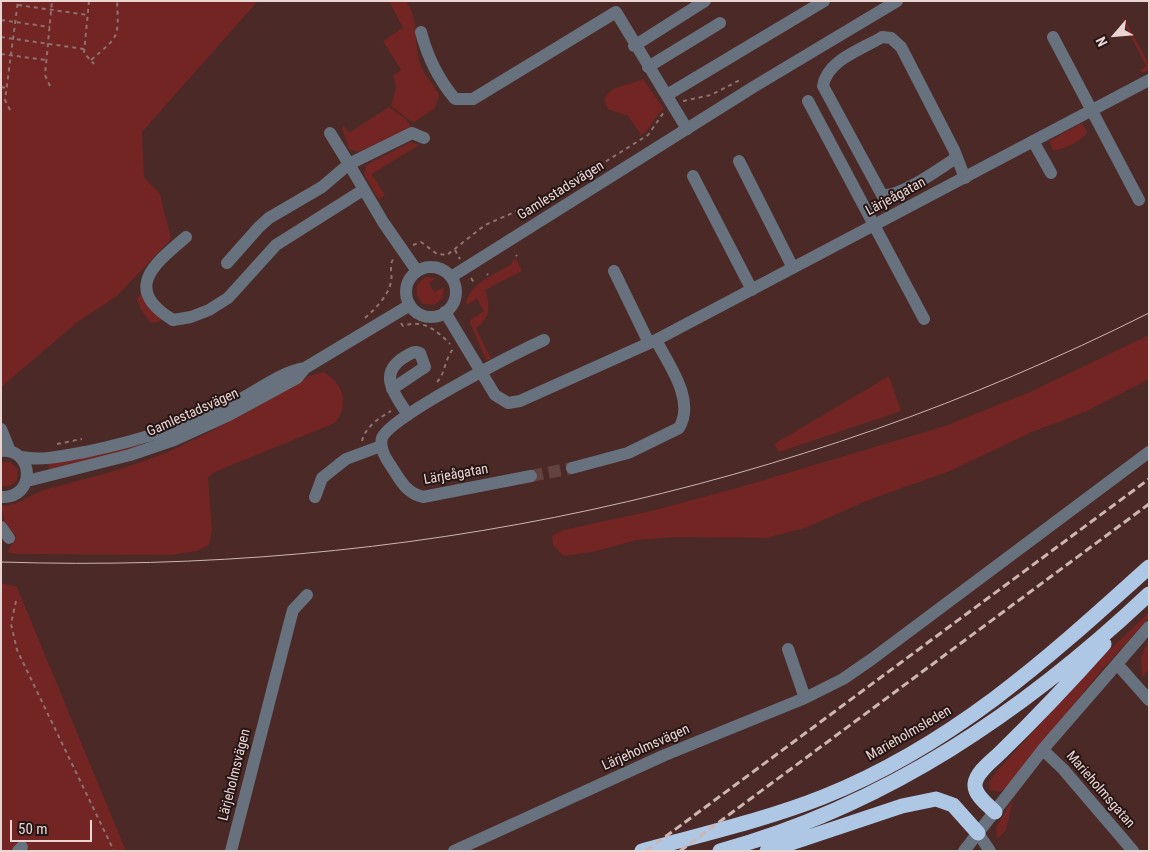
<!DOCTYPE html>
<html>
<head>
<meta charset="utf-8">
<style>
  body { margin:0 }
  #map { position:relative; width:1150px; height:852px; overflow:hidden; background:#4a2926; font-family:"Roboto Condensed",sans-serif }
  canvas { display:block }
  .frame { position:absolute; inset:0; border:2px solid #ebd5d2; pointer-events:none }
  .north { position:absolute; left:1090px; top:10px; width:50px; height:50px; -webkit-text-stroke:4px #251615; paint-order:stroke; rotate:243deg; font-size:14px; font-weight:700; line-height:20px; text-align:center; color:#ebd5d2 }
  .north::after { content:''; display:block; margin:auto; width:18px; height:22px; background:#ebd5d2; clip-path:polygon(50% 0,100% 100%,50% 72%,0 100%) }
  .scale { position:absolute; left:10px; top:820px; width:82px; height:22px; box-sizing:border-box; border:2px solid #ebd5d2; border-top:0; padding-left:6px; font-size:15px; line-height:18px; white-space:nowrap; color:#ebd5d2; -webkit-text-stroke:4px #251615; paint-order:stroke }
</style>
</head>
<body>
<div id="map">
<canvas width="1150" height="852"></canvas>
<div class="frame"></div>
<div class="north">N</div>
<div class="scale">50 m</div>
</div>
<script>
const ctx = document.querySelector('canvas').getContext('2d');
ctx.lineJoin = 'round';
function paint(path, color) { ctx.fillStyle = color; ctx.fill(path, 'evenodd'); }
function strokePath(path, color, width, dash) { ctx.strokeStyle = color; ctx.lineWidth = width; ctx.lineCap = dash ? 'butt' : 'round'; ctx.setLineDash(dash || []); ctx.stroke(path); }
function drawText(font, color, halo, rows, align = 'center') {
  ctx.font = font + ' "Roboto Condensed",sans-serif'; ctx.lineWidth = 4; ctx.setLineDash([]); ctx.textBaseline = 'middle'; ctx.strokeStyle = halo; ctx.fillStyle = color; for (const [text, x, y, turn = 0] of rows) {
    ctx.save(); ctx.translate(x, y); ctx.rotate((+turn || 0) * Math.PI / 180); ctx.textAlign = isNaN(turn) ? turn : align; if (halo) ctx.strokeText(text, 0, 0); ctx.fillText(text, 0, 0); ctx.restore();
  }
}
const green = new Path2D(`
  M1,1h257l-116,131 2,45 16,17 11,45 -54,57 -38,25 -78,66z
  M389,1h17c14,19 7,44 15,65 4,11 14,19 18,30l-4,12 -22,15 -22,-17 5,-19 -3,-11 8,-6 -18,-29 20,-13z
  M1124,18l25,46v6l-7,3 -2,-3 6,-4 -24,-47z
  M643,79l21,30c-10,7 -12,19 -23,26l-13,-19 -20,-7 -4,-9c7,-16 25,-14 39,-21z
  M389,107l17,12 5,8 -53,25 -9,-3 -7,-21 2,-2 5,7z
  M1082,123l5,9c-3,8 -25,19 -34,18l-4,-9z
  M411,142l8,3 -47,29 13,21 -6,5 -15,-26 2,-9z
  M516,258l6,13 -37,19c6,16 5,29 -9,38l15,31 -5,1 -16,-37v-3l14,-9 -7,-12 -11,6c0,-20 31,-32 46,-41v-2z
  M425,277l11,1 -7,5 5,9 10,-5 -1,11 -9,7 -11,-1 -6,-8v-11z
  M142,292l19,27 -2,3 -8,1 -10,-13 -4,-11z
  M1149,335v44l-64,33 -53,20 -82,39 -79,28 -66,29 -39,10 -89,-1 -40,3 -45,12 -28,4 -11,-11 -1,-9 11,-6 88,-19 86,-23 208,-62 85,-34z
  M324,372c20,13 26,32 11,51l-118,48 -9,6 4,53 -3,15 -12,6 -27,4 -154,-1 -9,-2 9,-16 -11,-12 -4,-18c22,-2 27,-11 46,-17 47,-12 94,-24 138,-45 43,-20 83,-45 124,-68z
  M889,376l12,35 -122,41 -5,-8z
  M138,444l10,2 -99,23 -1,-7z
  M1,462h9l8,7 -1,11 -7,6h-9z
  M1,583l16,4 109,264h-125z
  M1149,612v6l-49,54 -93,115 -8,5 -9,-2 -1,-7 6,-10 102,-111z
  M1149,638v31l-7,9 -1,-20z
  M1013,799l-7,31 -9,9 -1,-12z`);
const minorTunnel = new Path2D(`
  M531,476l41,-8`);
const path = new Path2D(`
  M89,1l-5,52 10,11
  M18,5l70,10
  M1,20l49,7
  M1,37l83,12
  M1,54l45,6
  M91,60c28,-24 28,-22 26,-59
  M50,86l-5,-11 7,-74
  M1,87l6,1
  M683,101l28,-6 31,-16
  M10,110l-5,-10 13,-99
  M413,245l8,-3 16,12 10,1 38,-30 64,-28 99,-62 16,-23
  M455,250l5,9
  M516,255l1,1
  M487,274l1,1
  M471,278l4,6
  M365,318c11,-10 23,-22 26,-36 2,-9 -3,-17 3,-24
  M401,323l2,3c21,-7 33,4 47,18
  M437,382c8,-8 7,-21 16,-33
  M362,441c3,-14 17,-23 29,-30
  M57,444l25,-5
  M16,601l-5,23 6,26 97,201`);
const minor = new Path2D(`
  M421,32c6,23 18,48 34,67h18l143,-87 71,117
  M1053,37l86,163
  M634,46l71,-45
  M648,67l72,-44
  M667,95l157,-94
  M808,101l116,218
  M330,133l19,31 63,-31 12,5
  M1033,141l18,32
  M956,158c-16,10 -56,40 -74,37l-59,-109c4,-26 38,-36 59,-49l9,1 10,9 53,103 11,28
  M739,161l54,107
  M693,176l59,114
  M186,237c-32,27 -64,52 -13,83l18,-3 18,-7 19,-12 48,-53 87,-55
  M227,263l32,-36 10,-9 53,-31 27,-23 34,58 34,49
  M406 292a25 25 0 1 1 50 0a25 25 0 1 1-50 0Z
  M614,271l35,72
  M451,277l304,-191 142,-85
  M445,312l50,83 13,8 12,-2 136,-61 493,-260
  M392,389l33,-22 -5,-14c-6,-3 -12,2 -17,5 -26,17 -7,38 5,57
  M1,429l9,22
  M1,451c34,-3 35,48 0,46
  M21,457c21,4 42,-1 64,-5 52,-11 100,-25 148,-49 23,-11 47,-31 72,-35
  M572,468l56,-15 51,-25c17,-28 -11,-64 -23,-88
  M531,476l-108,21c-17,-4 -23,-17 -32,-31 -5,-7 -12,-18 -9,-28 7,-21 136,-86 162,-98
  M27,481l103,-26 44,-15 55,-25 68,-37 8,-10 105,-63
  M315,497l7,-19 24,-19 35,-13
  M1,527l8,11
  M1117,664l32,36
  M805,698l38,-19 29,-20 277,-207
  M1043,750l20,19 70,82
  M978,833l12,18
  M18,851l4,-4
  M231,851l59,-230 3,-11 14,-15
  M454,851l211,-96 140,-57 -17,-49
  M964,851l80,-103 105,-121`);
const highway = new Path2D(`
  M995,812c-7,-7 -21,-17 -20,-28 1,-12 18,-24 26,-32 36,-35 70,-71 103,-108
  M642,851c60,-17 123,-31 181,-54 131,-53 223,-137 326,-230
  M720,851c165,-45 305,-140 429,-257
  M767,851l135,-45 34,-7 17,6 25,28`);
const tram = new Path2D(`
  M1,562c401,13 789,-69 1148,-249`);
const rail = new Path2D(`
  M646,851l503,-372
  M680,851l469,-347`);
const streetNames = [
  ["Gamlestadsvägen",561,191,-32],
  ["Lärjeågatan",896,197,-28],
  ["Gamlestadsvägen",193,413,-24],
  ["Lärjeågatan",456,475,-10],
  ["Marieholmsleden",909,734,-30],
  ["Lärjeholmsvägen",646,748,-24],
  ["Lärjeholmsvägen",235,775,-76],
  ["Marieholmsgatan",1100,790,49]
];
paint(green, '#722522');
strokePath(minorTunnel, '#624340', 12, [12, 6]);
strokePath(path, '#8f726f', 2, [4, 4]);
strokePath(minor, '#68727e', 12);
strokePath(highway, '#aec7e5', 15);
strokePath(tram, '#cdb5b2', 1);
strokePath(rail, '#cdb5b2', 3, [8, 4]);
drawText('14px', '#ebd5d2', '#251615', streetNames);
</script>
</body>
</html>
